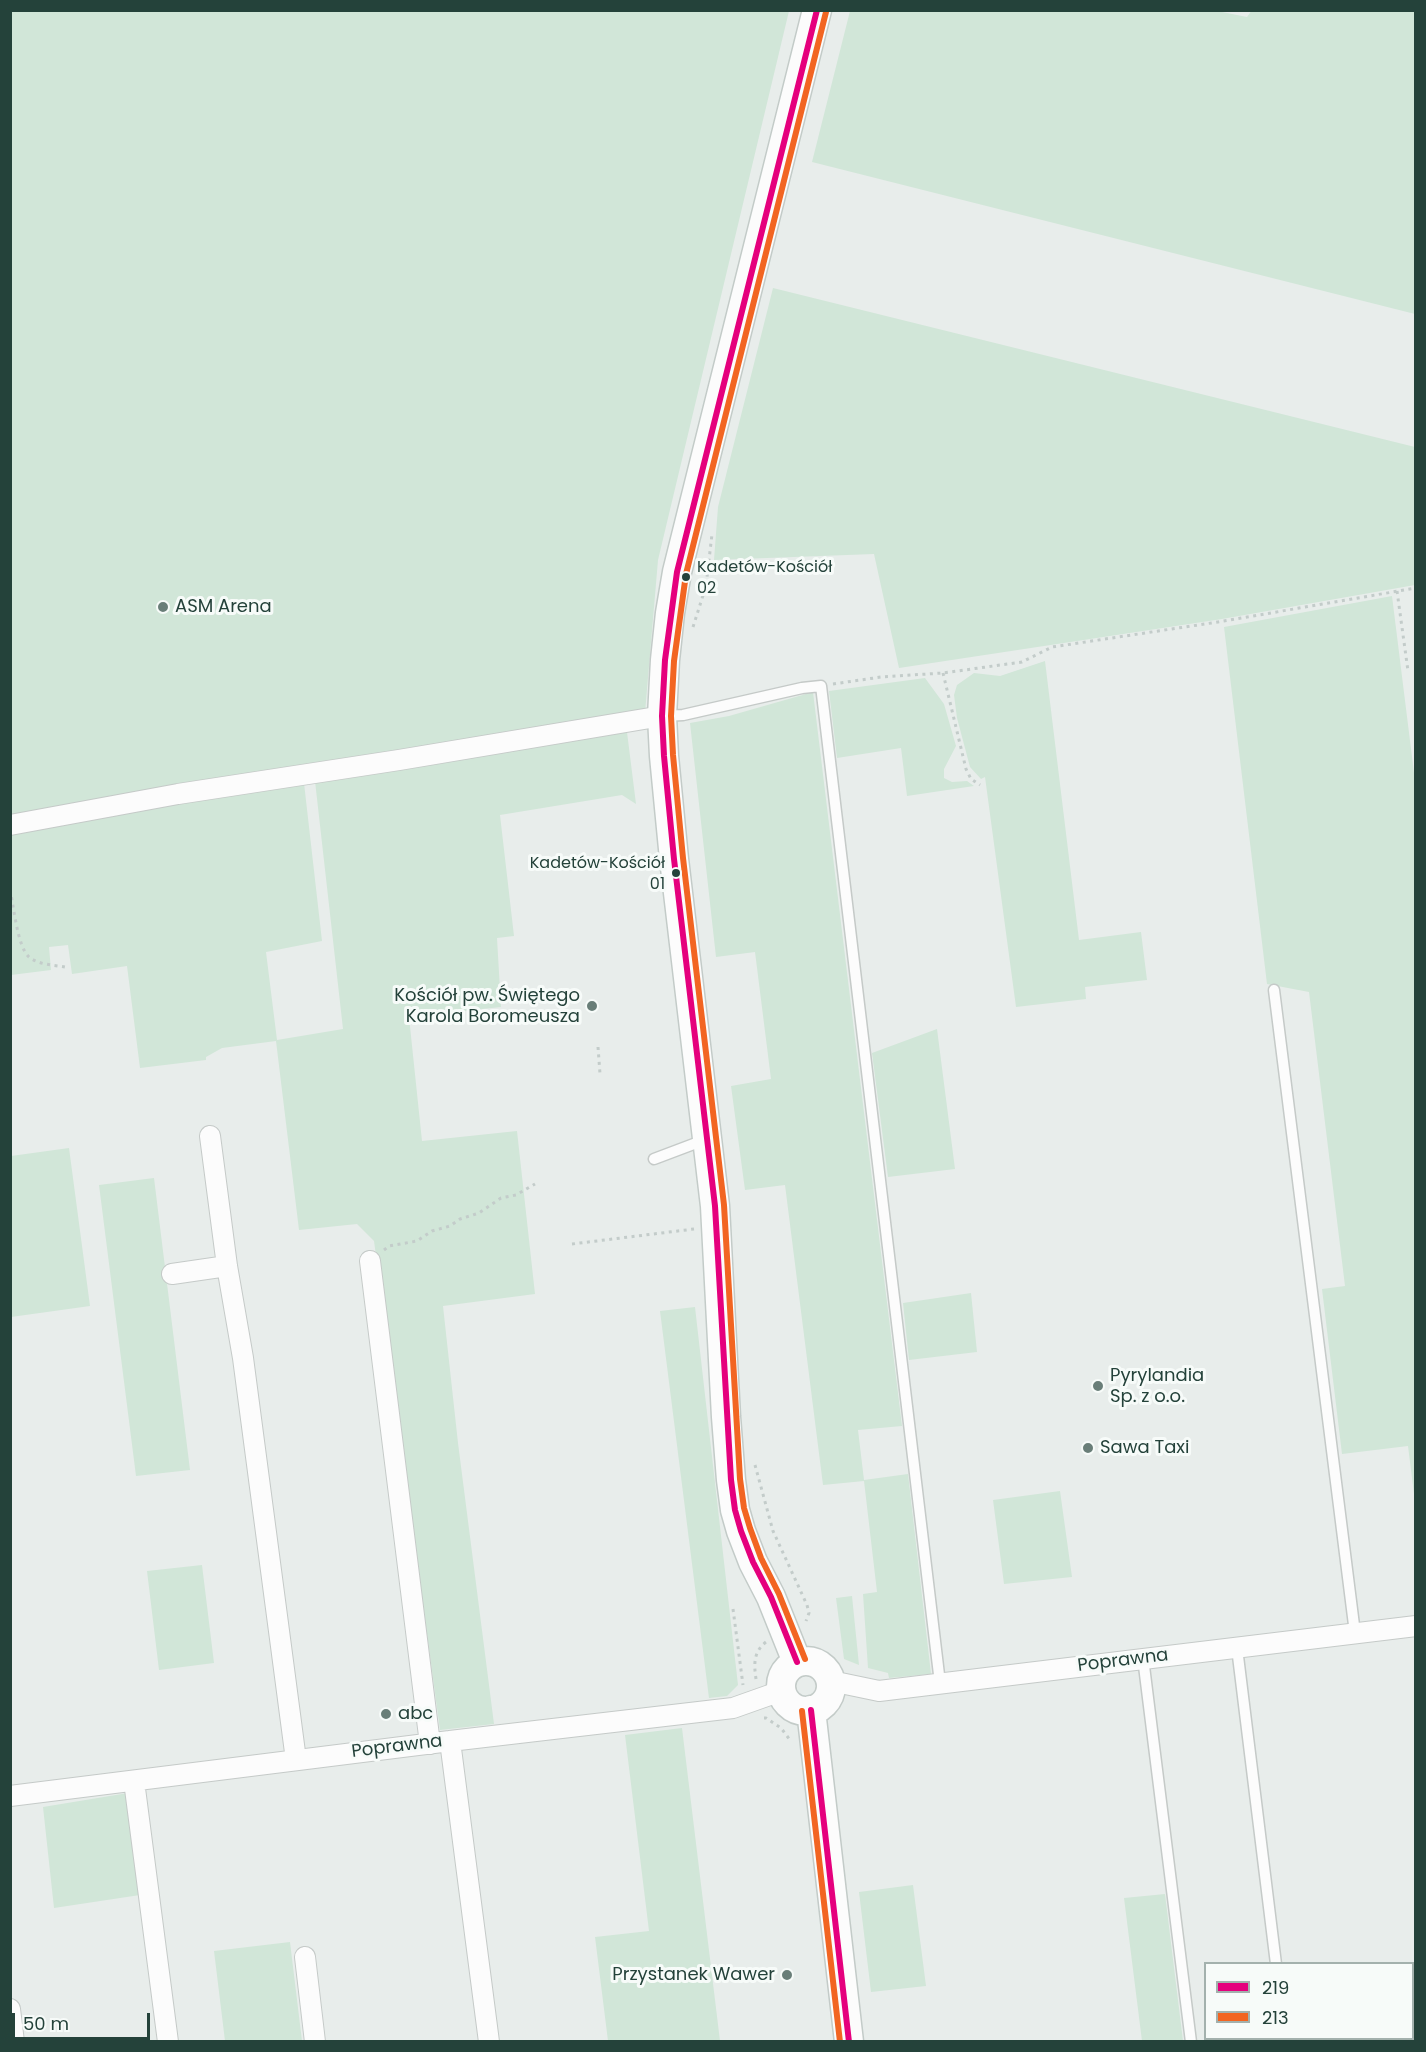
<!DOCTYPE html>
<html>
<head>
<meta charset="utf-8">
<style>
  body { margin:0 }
  #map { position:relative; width:1426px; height:2052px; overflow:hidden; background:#e8edeb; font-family:Poppins,sans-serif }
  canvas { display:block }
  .frame { position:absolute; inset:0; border:12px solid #24423a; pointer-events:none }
  .legend { position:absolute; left:1204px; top:1962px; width:210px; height:78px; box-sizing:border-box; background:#f7fbf9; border:2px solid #a3b1ad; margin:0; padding:8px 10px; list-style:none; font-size:18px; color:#24423a }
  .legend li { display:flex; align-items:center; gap:12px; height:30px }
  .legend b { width:30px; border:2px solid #a3b1ad }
  .scale { position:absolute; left:12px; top:2013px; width:138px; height:27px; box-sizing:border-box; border:3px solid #24423a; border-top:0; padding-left:8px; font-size:18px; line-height:21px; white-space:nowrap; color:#24423a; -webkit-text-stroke:4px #f7fbf9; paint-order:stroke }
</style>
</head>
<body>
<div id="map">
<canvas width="1426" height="2052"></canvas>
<div class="frame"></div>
<ul class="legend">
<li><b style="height:8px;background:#e5007d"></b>219</li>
<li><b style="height:8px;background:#f26522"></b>213</li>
</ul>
<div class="scale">50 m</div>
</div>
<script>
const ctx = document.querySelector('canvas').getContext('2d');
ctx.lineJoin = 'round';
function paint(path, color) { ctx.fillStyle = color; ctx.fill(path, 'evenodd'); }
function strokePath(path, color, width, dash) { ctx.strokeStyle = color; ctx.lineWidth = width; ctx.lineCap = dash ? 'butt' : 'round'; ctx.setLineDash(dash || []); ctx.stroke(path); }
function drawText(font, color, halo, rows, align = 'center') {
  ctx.font = font + ' Poppins,sans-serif'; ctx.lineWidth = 6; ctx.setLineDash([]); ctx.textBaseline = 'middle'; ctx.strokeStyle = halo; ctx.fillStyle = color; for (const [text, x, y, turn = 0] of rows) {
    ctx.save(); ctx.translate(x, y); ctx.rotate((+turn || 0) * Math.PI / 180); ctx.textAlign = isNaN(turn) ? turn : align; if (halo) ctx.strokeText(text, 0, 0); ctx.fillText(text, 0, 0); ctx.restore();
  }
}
const green = new Path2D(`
  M10,11h779l-131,549 -13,153 -634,104z
  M1217,11l30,6 5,-7 163,1v303l-603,-152 38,-151z
  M773,288l642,159v138l-193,34 -323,49 -25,-114 -160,6 4,-53z
  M1392,596l24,193 -1,713 -7,-56 -66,8 -20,-165 23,-3 -36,-294 -42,-8 -43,-357z
  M1045,661l34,279 62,-8 6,48 -62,7 1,12 -70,8 -31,-230 -4,2 -11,-12 -13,-49 -3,-23 3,-10 17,-12 26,3z
  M925,678l19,26 12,42 -12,23v9l8,4 15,-1 7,5 -67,10 -6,-48 -64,10 -8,-67z
  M813,692l89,734 -44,4 6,50 44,-6 23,200 -42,4 -1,-5 -20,-5 -5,-74 14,-2 -13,-111 -41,4 -38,-300 -40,5 -14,-104 40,-7 -16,-127 -39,5 -26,-234 39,-7z
  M627,732l9,72 -14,-9 -122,20 14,121 -17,2 4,69 -92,10 13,124 95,-10 18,163 -92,12 15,137 36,281 -54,6 -66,-489 -17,-17 -58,6 -23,-189 -54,7 -16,9v3l-66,8 -13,-102 -55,8 -4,-29 -19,2 2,23 -40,5v-143l293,-49 18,158 -56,11 11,88 66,-11 -28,-248z
  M937,1029l18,140 -67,8 -16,-124z
  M69,1148l21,158 -79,11v-161z
  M154,1178l36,292 -54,6 -37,-291z
  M971,1293l6,59 -68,8 -6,-57z
  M695,1307l43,378 -11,11 -18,2 -49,-387z
  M1060,1491l12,86 -68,7 -11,-84z
  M202,1565l12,98 -55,7 -12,-99z
  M852,1596l7,69 -15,-6 -8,-61z
  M682,1728l38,313h-112l-13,-104 54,-6 -24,-196z
  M128,1793l12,102 -86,13 -11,-101z
  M913,1885l13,101 -55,6 -12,-100z
  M1165,1894l18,147h-41l-18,-143z
  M290,1942l12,99h-77l-11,-90z
  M1415,2034v8h-123v-3l68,-1 1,3 51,-3 1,-3z`);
const path = new Path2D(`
  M1397,591l11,80
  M693,627l13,-41 6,-52
  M943,673l23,96 5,10 9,6
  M833,684l48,-7 62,-4 79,-11 30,-15 166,-25 198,-34
  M642,861l8,-1
  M10,890c4,16 7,56 19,67 10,8 25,8 36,10
  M598,1047l2,27
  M572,1244l122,-15
  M384,1250l5,-4 28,-5 15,-10 18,-5 10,-7 19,-6 22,-15 15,-3 19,-11
  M755,1465l18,66 34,74 2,8 -3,8
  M733,1609l10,76
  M756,1679c-2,-14 -3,-27 10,-37
  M764,1718h2l15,10 9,12`);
const lane = new Path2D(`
  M663,716l20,-1 119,-27 19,-2 119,997
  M1274,990l81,643
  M654,1159l53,-20
  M1237,1648l39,316
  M1143,1658l48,384
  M1285,2038v4`);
const street = new Path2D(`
  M10,825l168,-31 221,-34 263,-44
  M210,1136l17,130 16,92 53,402
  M370,1261l60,483
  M172,1274l55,-8
  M831,1681l48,10 537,-65
  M450,1741l39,301
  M134,1781l34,261
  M10,1796l440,-55 283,-33 48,-17
  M305,1957l10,85
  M10,2009l4,33`);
const secondary = new Path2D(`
  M781 1686a25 25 0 1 1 50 0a25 25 0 1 1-50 0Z
  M797,1662l-26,-65 -18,-35 -12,-31 -6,-21 -4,-30 -5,-63 -11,-211 -41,-347 -10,-103 -2,-40 3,-56 5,-47 7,-41 140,-562
  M811,1710l38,332`);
const bus1 = new Path2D(`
  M797,1662l-26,-65 -18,-35 -12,-31 -6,-21 -4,-30 -16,-274 -41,-347 -10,-103 -2,-40 3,-56 12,-88 140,-562
  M811,1710l38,332`);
const bus2 = new Path2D(`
  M805,1659l-26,-65 -18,-36 -11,-30 -6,-20 -4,-29 -16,-274 -41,-347 -10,-103 -2,-39 3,-55 12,-87 140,-562
  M802,1711l38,331`);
const markers = [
  [686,577,5,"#24423a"],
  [163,607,6,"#697e78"],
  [676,873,5,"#24423a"],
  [592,1006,6,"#697e78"],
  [1098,1386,6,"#697e78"],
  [1088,1448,6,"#697e78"],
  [386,1714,6,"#697e78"],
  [787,1975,6,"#697e78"]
];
const busNames = [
  ["Kadetów-Kościół",697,568],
  ["02",697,589],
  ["Kadetów-Kościół",665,864,"right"],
  ["01",665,885,"right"]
];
const poiNames = [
  ["ASM Arena",175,607],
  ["Kościół pw. Świętego",580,996,"right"],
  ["Karola Boromeusza",580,1017,"right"],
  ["Pyrylandia",1110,1376],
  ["Sp. z o.o.",1110,1397],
  ["Sawa Taxi",1100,1448],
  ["abc",398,1714],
  ["Przystanek Wawer",775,1975,"right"]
];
const streetNames = [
  ["Poprawna",1123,1661,-7],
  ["Poprawna",397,1747,-7]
];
paint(green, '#d1e6d8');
strokePath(lane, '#c5cac8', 13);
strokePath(street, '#c5cac8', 22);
strokePath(secondary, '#c3cbc8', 31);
strokePath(path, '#c3ccca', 3, [3, 4.5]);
strokePath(lane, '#fcfcfc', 10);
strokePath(street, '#fcfcfc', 20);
strokePath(secondary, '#fcfcfc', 28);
strokePath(bus1, '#e5007d', 6);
strokePath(bus2, '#f26522', 6);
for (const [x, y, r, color] of markers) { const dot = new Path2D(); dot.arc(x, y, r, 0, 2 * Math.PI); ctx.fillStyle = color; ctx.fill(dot); strokePath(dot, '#f7fbf9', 2); }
drawText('16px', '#24423a', '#f7fbf9', busNames, 'left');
drawText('18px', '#24423a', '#f7fbf9', poiNames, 'left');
drawText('18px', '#24423a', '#f7fbf9', streetNames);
</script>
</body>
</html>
